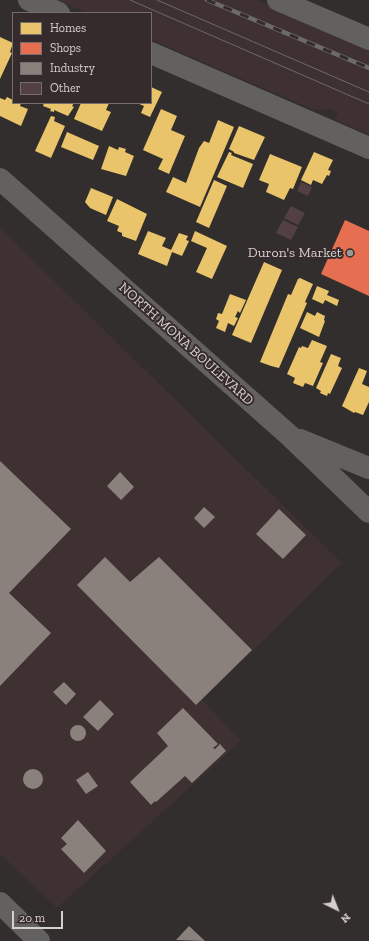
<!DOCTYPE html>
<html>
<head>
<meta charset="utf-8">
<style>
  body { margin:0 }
  #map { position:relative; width:369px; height:941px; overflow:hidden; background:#332e2e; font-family:"Zilla Slab",serif }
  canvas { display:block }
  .legend { position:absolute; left:12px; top:12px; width:140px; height:92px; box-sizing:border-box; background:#362b2c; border:1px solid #766d6e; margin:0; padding:5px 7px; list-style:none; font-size:12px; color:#d6cfd0 }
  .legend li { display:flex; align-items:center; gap:8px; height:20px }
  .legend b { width:20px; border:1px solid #766d6e }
  .north { position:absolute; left:317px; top:889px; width:40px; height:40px; -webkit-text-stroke:3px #362b2c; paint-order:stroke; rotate:137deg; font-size:11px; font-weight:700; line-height:16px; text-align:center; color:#d6cfd0 }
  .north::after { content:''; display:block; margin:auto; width:14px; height:18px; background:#d6cfd0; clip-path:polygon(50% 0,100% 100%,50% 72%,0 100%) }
  .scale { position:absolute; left:12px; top:911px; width:51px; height:18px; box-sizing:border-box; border:2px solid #d6cfd0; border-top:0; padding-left:5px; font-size:12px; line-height:14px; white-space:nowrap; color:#d6cfd0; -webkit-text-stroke:3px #362b2c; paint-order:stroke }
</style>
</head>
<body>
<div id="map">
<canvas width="369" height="941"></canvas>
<ul class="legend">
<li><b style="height:11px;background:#e9c46a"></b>Homes</li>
<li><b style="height:11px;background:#e76f51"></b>Shops</li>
<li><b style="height:11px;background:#8a817c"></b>Industry</li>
<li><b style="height:11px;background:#524043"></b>Other</li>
</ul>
<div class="north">N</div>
<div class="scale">20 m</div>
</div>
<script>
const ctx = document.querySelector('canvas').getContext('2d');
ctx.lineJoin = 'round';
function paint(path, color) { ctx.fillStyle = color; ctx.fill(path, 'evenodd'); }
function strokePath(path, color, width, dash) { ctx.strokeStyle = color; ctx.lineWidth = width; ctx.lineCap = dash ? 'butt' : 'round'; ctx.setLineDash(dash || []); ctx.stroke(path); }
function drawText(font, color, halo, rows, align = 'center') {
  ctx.font = font + ' "Zilla Slab",serif'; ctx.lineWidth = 4; ctx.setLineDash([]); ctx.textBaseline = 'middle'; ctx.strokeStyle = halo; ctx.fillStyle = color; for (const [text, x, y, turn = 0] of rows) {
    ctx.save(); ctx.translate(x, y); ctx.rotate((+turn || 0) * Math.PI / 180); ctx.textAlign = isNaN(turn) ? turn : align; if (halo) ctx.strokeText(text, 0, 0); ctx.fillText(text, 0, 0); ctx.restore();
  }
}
const built = new Path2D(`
  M57,0h199l113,49v86l-34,-15 3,-7 -8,-4 -16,1 -163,-70v-27h-64z
  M0,228l342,335 -140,137 39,41 -184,167 -57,-54z`);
const homes = new Path2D(`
  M0,37l13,6 -3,9 2,1 -12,26z
  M151,87l11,5 -12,25 -9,-4 3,-7 -7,-3h14z
  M7,97l6,3v3h8l-1,3 8,3 -7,17 -21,-10v-18l5,2z
  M44,103h30l-2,3 2,1 -6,9 -14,-6v2l-4,-1 1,-2 -8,-3z
  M81,103h28l-3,7 5,2 -9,19 -28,-12z
  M161,109l16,7 -6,14 14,6 -16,38 -11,-5 5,-10 -20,-9z
  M51,116l4,1 -1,4 11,5 -14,32 -16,-7z
  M218,120l16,7 -34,80 -34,-15 7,-15 13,6 13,-35 5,-7 5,2z
  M239,126l26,11 -11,23 -20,-7v-1l-5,-3z
  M67,132l32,14 -6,14 -32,-13z
  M109,146l9,4 1,-3 7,2 -1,3 9,4 -8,20 -25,-7z
  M229,152l3,1 -1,2 22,9 -10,24 -26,-11z
  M314,152l19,8 -5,10 3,1 -2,5 -2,-1 -5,9 -9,-4 -2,5 -10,-5z
  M270,154l32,13 -9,22 -3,-1 -6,12 -18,-8 3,-8 -10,-4z
  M214,180l13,6 -18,42 -13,-6z
  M91,188l22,9 -7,18 -16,-7 -5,-6z
  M117,199l30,15 -11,27 -14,-5v-3l-5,-2 2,-5 -12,-5z
  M148,231l18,7 -4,8 9,4 8,-17 9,3 -2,4 3,1 -7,15 -10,-4 -5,14 -29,-12z
  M195,231l32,15 -15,33 -16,-7 11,-24 -16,-7z
  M264,262l18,8 -31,73 -19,-8z
  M300,278l13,6 -8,18 2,1 -28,65 -8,-2 -11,-4 28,-68 3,1 7,-16z
  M317,286l12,5 -2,4 12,5 -2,6 -12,-6 -2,4 -11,-5z
  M230,294l16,6 -6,13 -2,-2 -3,6 3,1 -4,8 -6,-3 -3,9 -9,-4 3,-7 -3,-2 2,-6 4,1z
  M307,312l8,4 2,-4 8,4 -1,4 1,1 -6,16 -19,-9z
  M312,340l15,6 -7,16 3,1 -10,23 -8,-3 -2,4 -10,-4 2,-5 -8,-4 12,-27 2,1 1,-2 6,2z
  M331,354l10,4 -3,8 4,2 -12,26 -2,-1 -1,3 -7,-3 1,-2 -5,-3z
  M359,368l8,3 -5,13 7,3v15l-6,13 -8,-3 -1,1 -12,-7z`);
const shops = new Path2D(`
  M345,220l24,11v65l-48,-22z`);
const industry = new Path2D(`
  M0,461l71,68 -62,64 42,40 -51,53z
  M120,472l14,15 -13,13 -14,-14z
  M204,507l11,10 -11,11 -10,-10z
  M279,509l27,26 -23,24 -27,-25z
  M105,557l25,25 29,-25 93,93 -56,55 -119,-120z
  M64,682l12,12 -10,11 -13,-13z
  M100,700l14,14 -16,17 -15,-14z
  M183,708l35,36 -5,4 2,1 5,-5 6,7 -34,32 -7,-7 -29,26 -1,-1 -4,4 -21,-23 38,-36 -11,-13z
  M70 733a8 8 0 1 1 16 0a8 8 0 1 1-16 0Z
  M23 779a10 10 0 1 1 20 0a10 10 0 1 1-20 0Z
  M88,772l10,14 -12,8 -10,-14z
  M78,820l28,31 -22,22 -23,-24 6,-5 -6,-6z
  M189,926l16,15 -29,-1z`);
const building = new Path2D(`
  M301,182l11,5 -4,9 -11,-5z
  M291,206l14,7 -7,12 -14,-7z
  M283,220l15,7 -7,13 -15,-7z`);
const minor = new Path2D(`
  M29,0l30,13
  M278,0l91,39
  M151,53l218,95
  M0,179l290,257 79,76
  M300,440l69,28
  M0,903l39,38`);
const tram = new Path2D(`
  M130,0l239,104
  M157,0l212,92`);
const rail = new Path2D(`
  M207,0l162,68`);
const markers = [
  [350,253,4,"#9d9797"]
];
const poiNames = [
  ["Duron's Market",342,253]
];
const streetNames = [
  ["NORTH MONA BOULEVARD",186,344,42]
];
paint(built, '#3f3031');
paint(homes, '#e9c46a');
paint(shops, '#e76f51');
paint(industry, '#8a817c');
paint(building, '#524043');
strokePath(minor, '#636060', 22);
strokePath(tram, '#6d6a6a', 1);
strokePath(rail, '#6d6a6a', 4.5);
strokePath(rail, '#362b2c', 3, [9]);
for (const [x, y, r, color] of markers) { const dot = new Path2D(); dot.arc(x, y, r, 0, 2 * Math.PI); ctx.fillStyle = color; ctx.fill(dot); strokePath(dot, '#362b2c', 1.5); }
drawText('14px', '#d6cfd0', '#362b2c', poiNames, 'right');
drawText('14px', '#d6cfd0', '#362b2c', streetNames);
</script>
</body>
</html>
